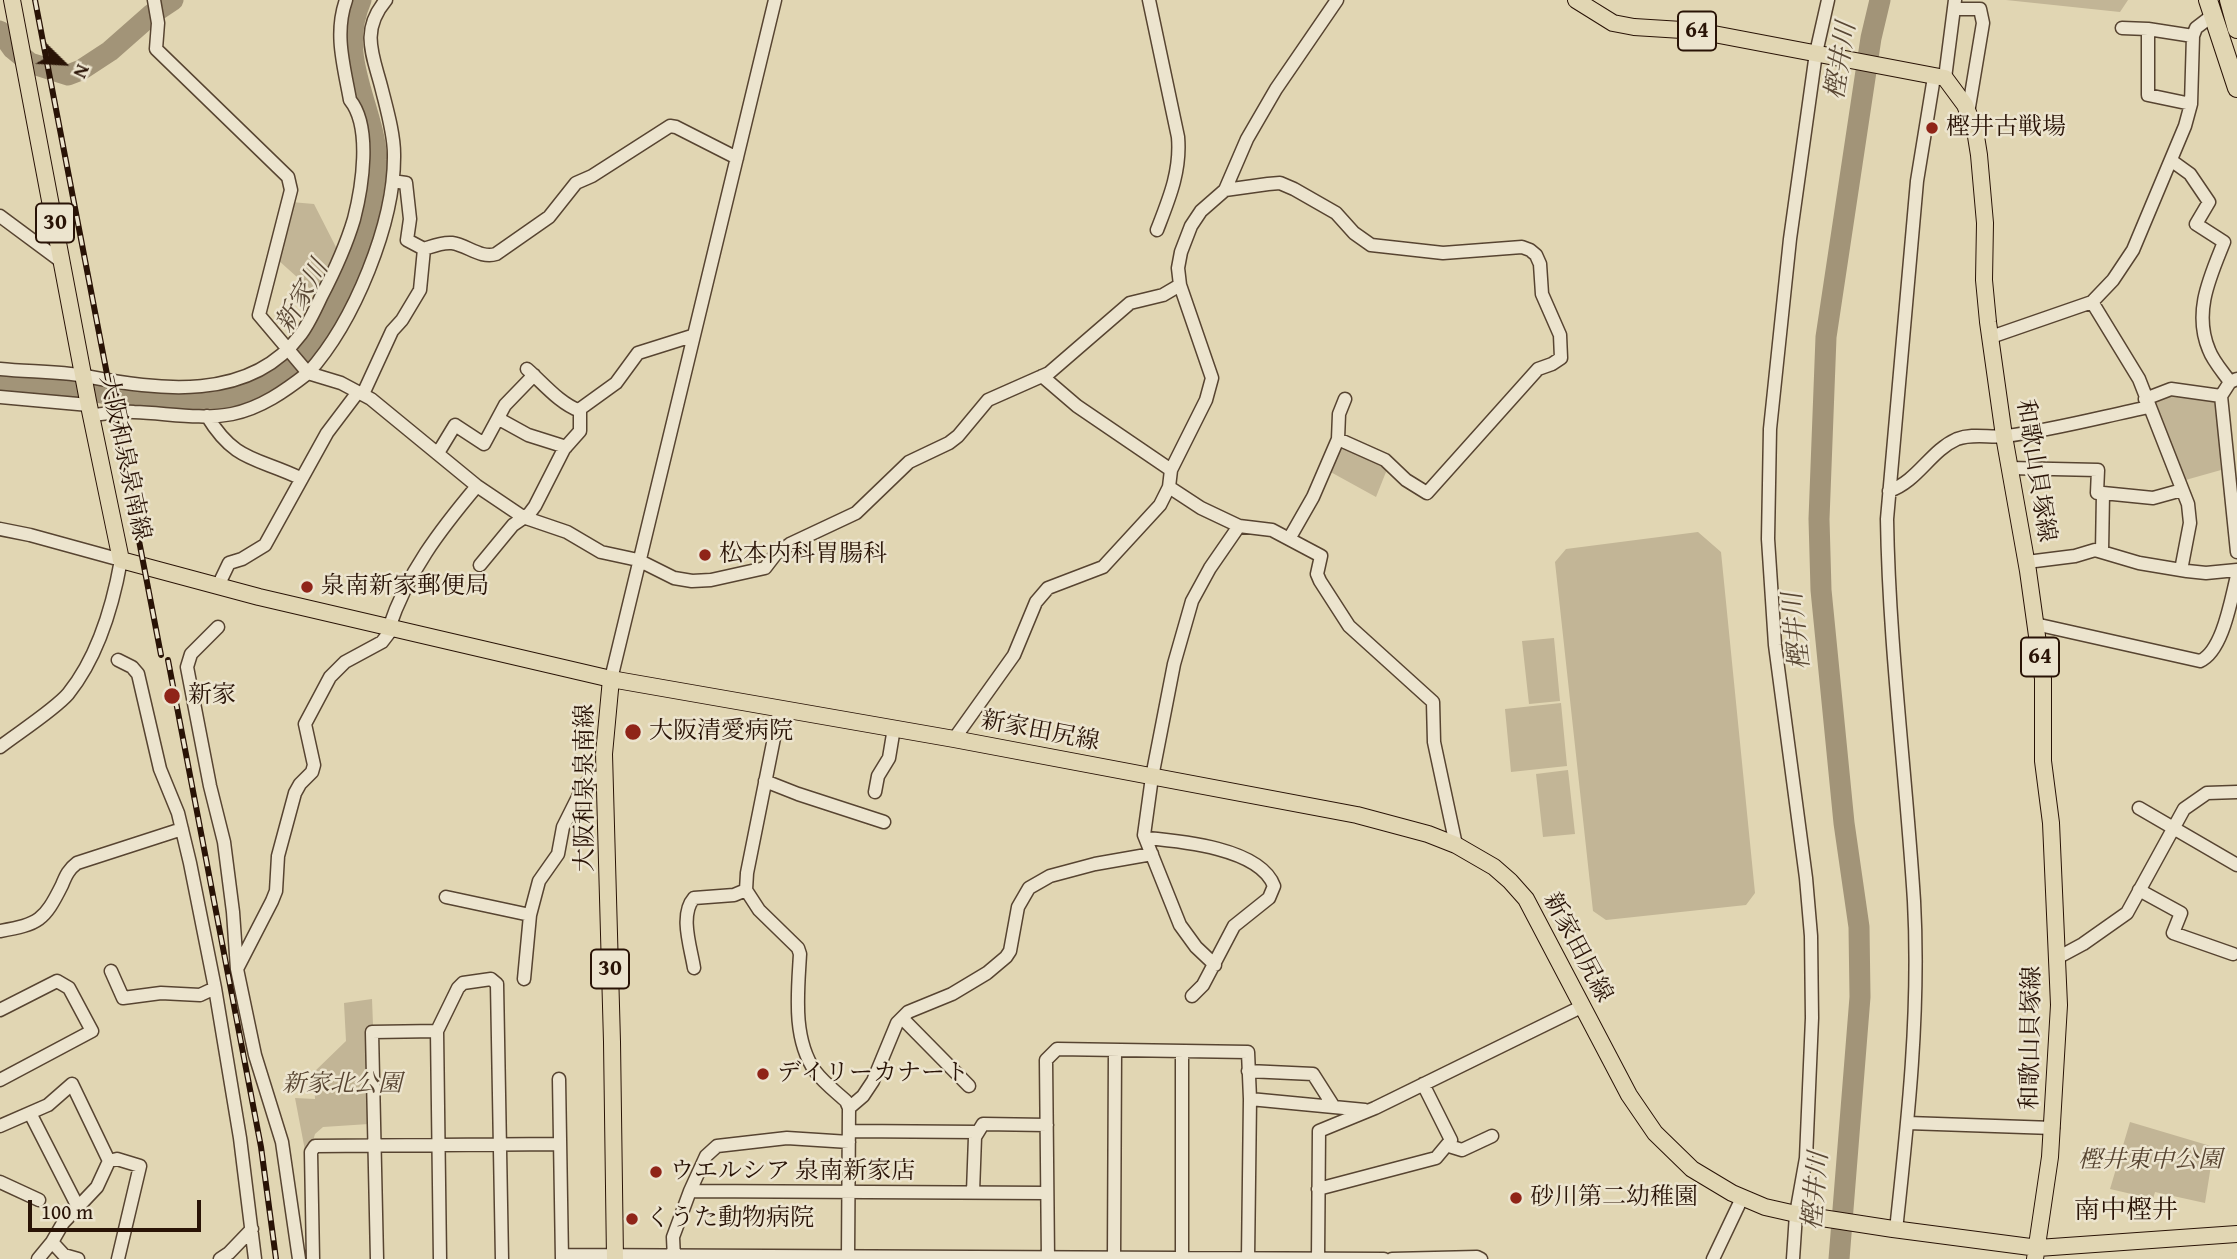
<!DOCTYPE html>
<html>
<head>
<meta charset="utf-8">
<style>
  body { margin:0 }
  #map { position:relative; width:2237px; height:1259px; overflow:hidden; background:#e1d6b3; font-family:"Gentium Book Plus",serif }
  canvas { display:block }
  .north { position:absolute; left:28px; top:28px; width:70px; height:70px; -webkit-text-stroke:5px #ece4ce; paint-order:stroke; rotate:114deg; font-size:19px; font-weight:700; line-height:28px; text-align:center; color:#291306 }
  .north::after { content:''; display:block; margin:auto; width:24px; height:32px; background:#291306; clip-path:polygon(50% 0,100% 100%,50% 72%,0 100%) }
  .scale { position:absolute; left:28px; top:1200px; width:173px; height:32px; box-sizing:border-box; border:4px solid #291306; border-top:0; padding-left:9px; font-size:21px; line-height:24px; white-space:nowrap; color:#291306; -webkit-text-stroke:5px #ece4ce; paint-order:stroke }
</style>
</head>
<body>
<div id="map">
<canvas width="2237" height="1259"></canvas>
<div class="north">N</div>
<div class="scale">100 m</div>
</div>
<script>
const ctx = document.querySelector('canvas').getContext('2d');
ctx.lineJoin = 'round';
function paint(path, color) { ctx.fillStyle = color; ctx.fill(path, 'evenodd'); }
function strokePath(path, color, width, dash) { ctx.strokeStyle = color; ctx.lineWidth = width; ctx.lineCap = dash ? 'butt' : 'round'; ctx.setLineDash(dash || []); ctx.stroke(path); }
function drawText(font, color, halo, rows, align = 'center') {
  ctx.font = font + ' "Gentium Book Plus","Noto Serif JP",serif'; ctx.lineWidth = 5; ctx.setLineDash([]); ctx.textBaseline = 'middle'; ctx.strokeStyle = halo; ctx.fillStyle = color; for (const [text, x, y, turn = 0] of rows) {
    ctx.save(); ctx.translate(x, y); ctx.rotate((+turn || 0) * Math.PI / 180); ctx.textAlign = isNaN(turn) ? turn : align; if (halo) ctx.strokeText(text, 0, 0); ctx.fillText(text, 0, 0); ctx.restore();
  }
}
const green = new Path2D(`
  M2006,0h122l-8,12z
  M291,202l23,2 25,49 -22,42 -39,-35z
  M2174,392l43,9 4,69 -39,11 -31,-80z
  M1341,444l47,23 -12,30 -49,-27z
  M1698,532l23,20 34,341 -9,12 -140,15 -13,-9 -38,-349 11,-13z
  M1554,638l6,63 -31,3 -7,-63z
  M1561,703l6,63 -56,6 -6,-63z
  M1568,770l7,64 -32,3 -7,-63z
  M372,999l1,26 -4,1v98l-46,3 -8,7 -8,27 -12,-63 20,1 -1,-27 32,-31 -2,-38z
  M2130,1122l84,25 -9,56 -50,-11 -2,7 -43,-10z`);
const river = new Path2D(`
  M0,31l13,18 17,14 38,12 13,-5 29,-19 42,-37 21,-14
  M0,384c21,1 43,0 64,3 74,9 148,38 215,-11 11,-8 23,-17 32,-28 13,-16 21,-37 30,-56 17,-35 28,-67 33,-106 1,-8 4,-17 3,-26 -4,-57 -41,-102 -16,-160
  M1839,1259l21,-262 -1,-70 -15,-104 -23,-233 -2,-71 7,-182 45,-299 9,-38`);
const minor = new Path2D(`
  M154,0l4,23 -2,26 132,128 3,13 -32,125 49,58c46,-51 87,-150 86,-219 0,-20 -7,-44 -12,-64 -8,-33 -23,-58 4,-90
  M1149,0l29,137c3,34 -9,62 -21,93
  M1954,9h26l3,14 -15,90
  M2122,28l26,1 45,7
  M2148,29v66l43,9
  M1945,78l10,-78
  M2172,161l18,13 19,28 -13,22 28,18c-14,35 -31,70 -15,108 4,11 14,22 21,32
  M399,182l7,1 4,36 -3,21 17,9
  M1225,190l43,-6 12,-1 14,6 42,24 18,20 17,12 72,8 79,-6 8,3 6,5 4,9 2,30 18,41 1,23 -9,6 -14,5 -111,124 -21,-13 -21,-20 -47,-21
  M0,216l62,46
  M2092,302l47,77 49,125 2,19 -9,47
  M1991,337l101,-35 21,-22 20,-30 52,-124 6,-22 2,-68 3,-8 17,-13
  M0,369c28,3 57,2 85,7 73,14 165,27 216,-42 8,-11 14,-24 20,-37 13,-25 25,-51 33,-78 8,-31 18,-92 -4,-119 -6,-34 -16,-66 -4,-100
  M527,369c17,15 32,34 53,42
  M1042,376l35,30 94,64
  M2237,379l-7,3 -9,14 16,156
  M363,394l29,-63 10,-11 18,-30 4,-41c9,-3 18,-7 28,-6 15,2 29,16 44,11l53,-37 27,-34 16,-7 78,-50 6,1 61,31
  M0,397l89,8
  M2145,399l26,-10 50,7
  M91,415c14,-1 29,-4 43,-3 33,1 66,8 98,2 29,-6 53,-23 76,-41l33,10 30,16 106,87 46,31 44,15 34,20 37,8 36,18 18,3 19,-1 54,-12 10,-13 15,-11 66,-31 53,-51 40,-19 9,-7 30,-36 61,-27 81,-70 33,-8 17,-10
  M207,416c28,46 49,41 93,62
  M499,419l29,16 38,12
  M438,453l17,-28 29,19 21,-39 29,-30
  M2009,468l89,2 -1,23h6l50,5 29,-8
  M1169,487l32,21 38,18 33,4 49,26 -4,18 3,7 29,45 84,76 1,40 22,103
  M1889,491c29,-10 41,-40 68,-52 16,-6 33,-1 49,-3 47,-6 95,-19 143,-29
  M0,529l30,6 91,25c-8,45 -24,98 -53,134 -14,16 -50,39 -68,53
  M1289,539l24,-42 25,-58 1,-25 6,-15
  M2102,552l1,-59
  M2027,562l48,-6 20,-6 44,13 48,8 19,2 31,-3
  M480,565l33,-40 16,-11 6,-8 29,-57 16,-18v-22l36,-26 22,-30 54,-17
  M218,586l11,-23 13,-4 23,-14 62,-112 31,-41
  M2035,624l165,37c23,-10 31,-62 37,-85
  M218,627l-27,27 -4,13 23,119 14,56 9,70 4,57 18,86 27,87 17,117
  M389,628c18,-55 51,-98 88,-142
  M118,660l14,7 6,7 22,95 18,44 12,50 25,125 25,150 15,121
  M611,679l164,-679
  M780,708l-33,165 -1,17 13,20 39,38 2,6c-2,37 -8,84 15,117 8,11 21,21 31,30l3,7 -1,149
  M954,739l60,-84 22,-53 12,-14 55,-21 57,-62 9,-18 2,-17 35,-70 6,-22 -32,-93 -2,-17 3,-16 10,-26 10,-15 24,-21 22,-51 29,-50 61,-89
  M765,781l33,13 86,28
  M875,792l3,-16 11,-18 5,-30
  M2139,808l98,57
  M1146,838c34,3 114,10 128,48l-5,12 -35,28 -31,59 -11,11
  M2139,890l42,23 -8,20 60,21
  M446,897l84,18
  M0,931c39,-7 44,-10 62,-46 4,-10 7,-16 15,-22l105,-34
  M2057,958l26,-14 44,-31 57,-104 23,-16 30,-1
  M1215,965l-19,-18 -16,-22 -36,-90 8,-58 22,-113 18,-63 18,-33 29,-42
  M238,967l34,-66 4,-10 2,-35 17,-63 5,-9 12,-12 2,-7 -9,-41 25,-47 15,-15 37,-20 10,-13
  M694,968c-3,-20 -15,-53 0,-70l40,-3 12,-5
  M111,971l12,27 38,-5 39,2 15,-7
  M524,979l6,-64 9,-34 19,-27 5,-27 21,-42 6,-6 14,-3
  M0,1010l57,-29 12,7 23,43 -92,49
  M902,1018l67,68
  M1182,1051v208
  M1248,1071l65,3 21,33
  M559,1079l3,180
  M1250,1099l115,11
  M849,1108l14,-12 10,-15 24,-58 11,-11 44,-18 35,-21 19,-16 4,-6 8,-44 11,-19 21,-12 45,-12 57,-10
  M30,1113l48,94
  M1908,1123l145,5
  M0,1126l48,-21 24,-21 37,77 -12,26 -34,36 -11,19 -14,17
  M850,1131l127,1
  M1449,1146l13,4 30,-14
  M109,1161l8,-2 23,7 -22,93
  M0,1182l39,18
  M1318,1189l118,-31 15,-18 -28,-56
  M690,1191l357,2
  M973,1192l2,-55 8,-13 64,1
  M1896,1230c12,-110 24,-219 18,-329 -8,-128 -25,-254 -27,-382l30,-338 17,-104
  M52,1242l12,13 14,4
  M562,1255l822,4
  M220,1259l9,-6 23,-24
  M313,1259l-2,-107 4,-6 245,-2
  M377,1259l-5,-227 65,-1
  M440,1259l-3,-228 21,-43 5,-5 28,-4 6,5 5,275
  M674,1259l-1,-22 17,-46 16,-35 11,-10 70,-8 62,4
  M1048,1259l-2,-199 11,-11 191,3 2,47 -2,160
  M1114,1259l1,-209
  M1318,1259l1,-128 56,-23 208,-102
  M1392,1259l85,-2 4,2
  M1713,1259l29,-61
  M1793,1259l3,-45 10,-56 6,-140 -1,-82 -5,-58 -31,-233 -7,-106 2,-110 20,-190 26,-186 12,-53`);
const major = new Path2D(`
  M12,0l76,401 33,159 138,37 352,82 343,60 403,76 71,19 28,11 38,22 16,14 16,18 103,196 26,38 37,36 40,24 33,14 31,7 97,15 145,19 199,-14
  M1576,0l37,23 21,4 64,4 247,47 20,27 10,25 4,25 6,68 -1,57 4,42 16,114 24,135 15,108v82l8,62 8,182 -9,152 -15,102
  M611,679l-7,75 8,288 3,217`);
const highway = new Path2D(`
  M2208,0l29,88
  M2229,0l8,29`);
const rail = new Path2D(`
  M35,0l126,655
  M168,660l93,487 15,112`);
const markers = [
  [1932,128,7,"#8f2418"],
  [705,555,7,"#8f2418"],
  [307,587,7,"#8f2418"],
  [172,696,9,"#8f2418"],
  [633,732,9,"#8f2418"],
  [763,1074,7,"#8f2418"],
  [656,1172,7,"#8f2418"],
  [1516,1198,7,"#8f2418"],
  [632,1219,7,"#8f2418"]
];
const shields = [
  [1697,31,38],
  [55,223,38],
  [2040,657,38],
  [610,969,38]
];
const shieldNames = [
  ["64",1697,31],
  ["30",55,223],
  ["64",2040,657],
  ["30",610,969]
];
const poiNames = [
  ["樫井古戦場",1946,128],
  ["松本内科胃腸科",719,555],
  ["泉南新家郵便局",321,587],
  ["新家",188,696],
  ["大阪清愛病院",649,732],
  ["デイリーカナート",777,1074],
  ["ウエルシア 泉南新家店",670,1172],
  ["砂川第二幼稚園",1530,1198],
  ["くうた動物病院",646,1219]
];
const streetNames = [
  ["大阪和泉泉南線",124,458,78],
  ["和歌山貝塚線",2035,471,81],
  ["新家田尻線",1040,732,11],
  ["大阪和泉泉南線",586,788,-90],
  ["新家田尻線",1577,948,62],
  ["和歌山貝塚線",2032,1038,-89]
];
const parkNames = [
  ["新家北公園",342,1085],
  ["樫井東中公園",2150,1161]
];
const waterNames = [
  ["樫井川",1842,61,-81],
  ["新家川",303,297,-60],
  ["樫井川",1798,631,-96],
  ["樫井川",1817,1191,-85]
];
const neighbourhoodNames = [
  ["南中樫井",2126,1211]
];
paint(green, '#c2b596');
strokePath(river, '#a29478', 21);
strokePath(minor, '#574431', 15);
strokePath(major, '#291306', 18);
strokePath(highway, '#291306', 20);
strokePath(minor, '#ece4ce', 12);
strokePath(major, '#e1d6b3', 16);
strokePath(highway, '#e1d6b3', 18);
strokePath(rail, '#291306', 6);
strokePath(rail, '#ece4ce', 3.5, [10]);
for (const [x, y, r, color] of markers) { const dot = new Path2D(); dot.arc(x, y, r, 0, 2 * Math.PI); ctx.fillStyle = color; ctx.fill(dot); strokePath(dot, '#ece4ce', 2.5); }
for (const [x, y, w] of shields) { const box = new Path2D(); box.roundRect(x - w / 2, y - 19.5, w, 39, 5); ctx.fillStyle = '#ece4ce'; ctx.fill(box); strokePath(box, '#291306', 2); }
drawText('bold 23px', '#291306', null, shieldNames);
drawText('24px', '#291306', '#ece4ce', poiNames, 'left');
drawText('24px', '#291306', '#ece4ce', streetNames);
drawText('italic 24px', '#574431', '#ece4ce', parkNames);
drawText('italic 26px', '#594734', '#ece4ce', waterNames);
drawText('26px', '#291306', '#ece4ce', neighbourhoodNames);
</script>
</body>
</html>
